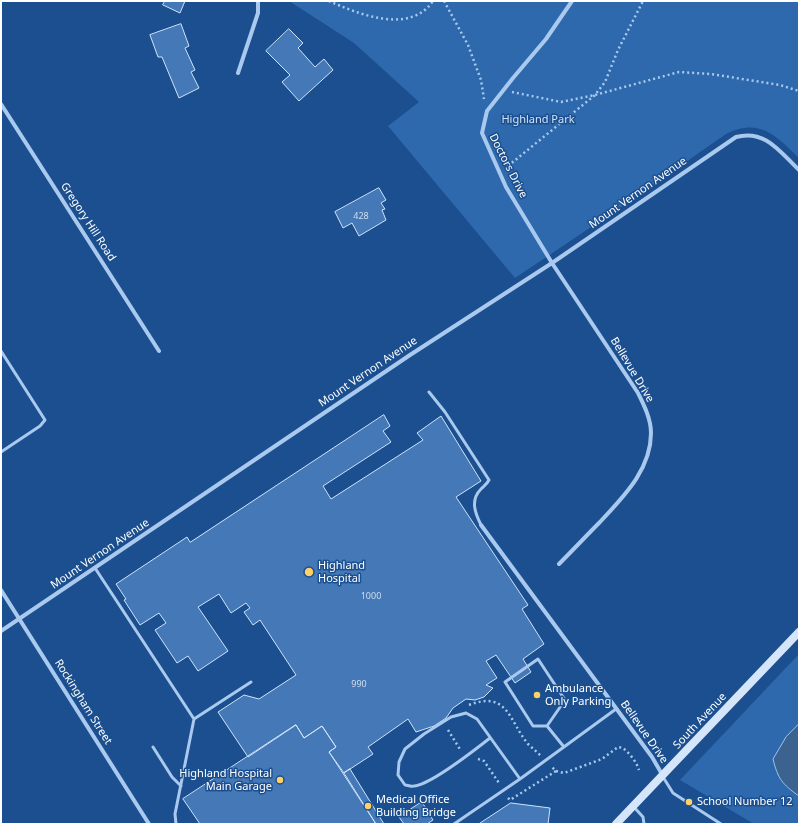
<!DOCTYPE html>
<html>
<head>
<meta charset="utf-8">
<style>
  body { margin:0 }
  #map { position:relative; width:800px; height:825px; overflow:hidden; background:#1b4f8f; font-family:"Noto Sans",sans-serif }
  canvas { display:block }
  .frame { position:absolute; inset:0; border:2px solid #fff; pointer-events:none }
</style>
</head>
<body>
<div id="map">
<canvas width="800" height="825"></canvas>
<div class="frame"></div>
</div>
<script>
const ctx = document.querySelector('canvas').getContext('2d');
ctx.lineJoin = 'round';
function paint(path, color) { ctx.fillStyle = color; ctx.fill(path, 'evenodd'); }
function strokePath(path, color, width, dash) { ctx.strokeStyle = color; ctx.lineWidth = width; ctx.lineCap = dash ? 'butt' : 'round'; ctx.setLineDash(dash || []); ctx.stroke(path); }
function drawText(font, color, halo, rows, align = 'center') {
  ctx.font = font + ' "Noto Sans",sans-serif'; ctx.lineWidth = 3; ctx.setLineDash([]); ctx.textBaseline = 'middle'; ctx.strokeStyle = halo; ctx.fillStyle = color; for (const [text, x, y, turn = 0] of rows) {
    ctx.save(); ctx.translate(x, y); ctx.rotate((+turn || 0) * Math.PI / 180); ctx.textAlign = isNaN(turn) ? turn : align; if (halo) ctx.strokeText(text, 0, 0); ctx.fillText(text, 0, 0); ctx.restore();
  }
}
const green = new Path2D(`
  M289,1h510v157c-23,-22 -39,-41 -73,-24l-96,67 -115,77 -127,-152 31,-24 -65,-59z
  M799,654v170h-45l-74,-44z`);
const water = new Path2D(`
  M799,724v72c-17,-12 -21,-17 -26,-37l13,-22z`);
const building = new Path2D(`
  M165,1h20l-5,12 -17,-8z
  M181,24l8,22 -4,2 10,22 -4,2 8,16 -20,10 -17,-41h-4l-8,-22z
  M289,29l14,14 -5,5 17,19 9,-8 9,11 -34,31 -17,-19 8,-7 -24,-24z
  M379,188l7,12 -5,3 4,6 -3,1 4,10 -27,16 -7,-13 -9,5 -8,-16z
  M384,415l6,11 -7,5 8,11 -68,44 8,13 92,-59 -6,-7 24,-17 40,65 -25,16 72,108 -6,4 22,35 -21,15 8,13 -16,11 -19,-28 -10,6 11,17 -11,7 7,3 -9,9 -9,3 -9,-1 -13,9 -7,10 -12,8 -18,6 -8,-13 -40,28 5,7 -29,19 -15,-21 7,-5 -14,-21 -18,12 -8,-13 -48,32 -30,-45 26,-17 15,4 37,-24 -36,-55 -7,5 -9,-13 6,-4 -4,-5 -15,10 -12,-19 -21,13 30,44 -30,20 -10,-15 -11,7 -22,-33 11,-7 -7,-10 -19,12 -16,-25 2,-1 -10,-15 71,-47 3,5z
  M296,725l8,13 18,-12 14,21 -7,5 47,72h-176l-17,-25z
  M350,769l34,55h-8l-32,-51z
  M422,802l11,18 -6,4h-23l-5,-7z
  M511,803l39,5 -2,16h-69z`);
const path = new Path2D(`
  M329,1c29,13 81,34 104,0
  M444,1l24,44 13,35 3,19
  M512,92l49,10 34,-7 84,-23 32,2 69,11 19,6
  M508,166l87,-71 10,-13 13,-32 25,-49
  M469,705c39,-15 40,16 59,39 4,4 8,7 12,11
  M448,730l13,21
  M478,759l6,2 15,22
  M556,771l8,2 38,-14 16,-12 5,1c7,6 13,13 16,22
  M508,798l2,2 46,-29 -4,-4`);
const lane = new Path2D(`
  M1,351l44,69 -5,6 -39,26
  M429,392l16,20 44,68c-2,4 -5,6 -8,9 -11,11 -6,24 0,36
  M95,568l99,151 -19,95 1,10
  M538,659l27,41 -18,26h-14l-28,-44z
  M194,719l57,-37
  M547,726l17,21
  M490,738c-14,11 -60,47 -76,48 -2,1 -6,-1 -9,-1l-7,-10 1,-13 6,-13 19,-15 27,-17 15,-4 11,6 43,60
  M153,747l19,30 9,9
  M663,777l10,16 48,31
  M633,806l10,11 1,7
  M454,824l66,-45 96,-70`);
const street = new Path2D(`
  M238,73l20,-60v-12
  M1,104l158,247
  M481,525l171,232 11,19
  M559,564c14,-14 27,-28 41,-42 23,-25 51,-52 51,-89 0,-14 -7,-28 -13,-40l-86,-130 -46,-76 -24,-54 5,-22 26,-33 33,-39 26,-38
  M1,590l148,234
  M1,631l409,-276 142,-92 184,-126c29,-8 44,15 63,33`);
const secondary = new Path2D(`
  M616,824l183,-192`);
const markers = [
  [309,572,5,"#ffd166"],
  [537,695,4,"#ffd166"],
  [280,780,4,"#ffd166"],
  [689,802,4,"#ffd166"],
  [368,806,4,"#ffd166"]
];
const numberNames = [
  ["428",361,216],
  ["1000",371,596],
  ["990",359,684]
];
const parkNames = [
  ["Highland Park",538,120]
];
const streetNames = [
  ["Doctors Drive",508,166,63],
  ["Mount Vernon Avenue",638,193,-35],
  ["Gregory Hill Road",88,222,57],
  ["Bellevue Drive",632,370,59],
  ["Mount Vernon Avenue",368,372,-34],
  ["Mount Vernon Avenue",100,554,-34],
  ["Rockingham Street",83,702,58],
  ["South Avenue",700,721,-47],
  ["Bellevue Drive",644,732,55]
];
const poiNames = [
  ["Highland",318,566],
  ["Hospital",318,579],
  ["Ambulance",545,689],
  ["Only Parking",545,702],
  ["Highland Hospital",272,774,"right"],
  ["Main Garage",272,787,"right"],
  ["Medical Office",376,800],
  ["Building Bridge",376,813],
  ["School Number 12",697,802]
];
paint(green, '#2e69ad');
paint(water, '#3c6290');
strokePath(water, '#9cc4f0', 1);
paint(building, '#4478b7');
strokePath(building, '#cfe3fa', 1);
strokePath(path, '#a9c9ee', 2.5, [2, 3]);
strokePath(lane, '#a9c9ee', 3);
strokePath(street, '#a9c9ee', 4);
strokePath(secondary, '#d6e6fa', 8);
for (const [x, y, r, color] of markers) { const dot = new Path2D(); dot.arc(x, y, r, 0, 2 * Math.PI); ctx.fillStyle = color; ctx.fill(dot); strokePath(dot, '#1b4f8f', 1.5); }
drawText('9px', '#d0dded', null, numberNames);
drawText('11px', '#cfe3fa', '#1b4f8f', parkNames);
drawText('11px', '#fff', '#1b4f8f', streetNames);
drawText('11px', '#fff', '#1b4f8f', poiNames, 'left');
</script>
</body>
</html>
